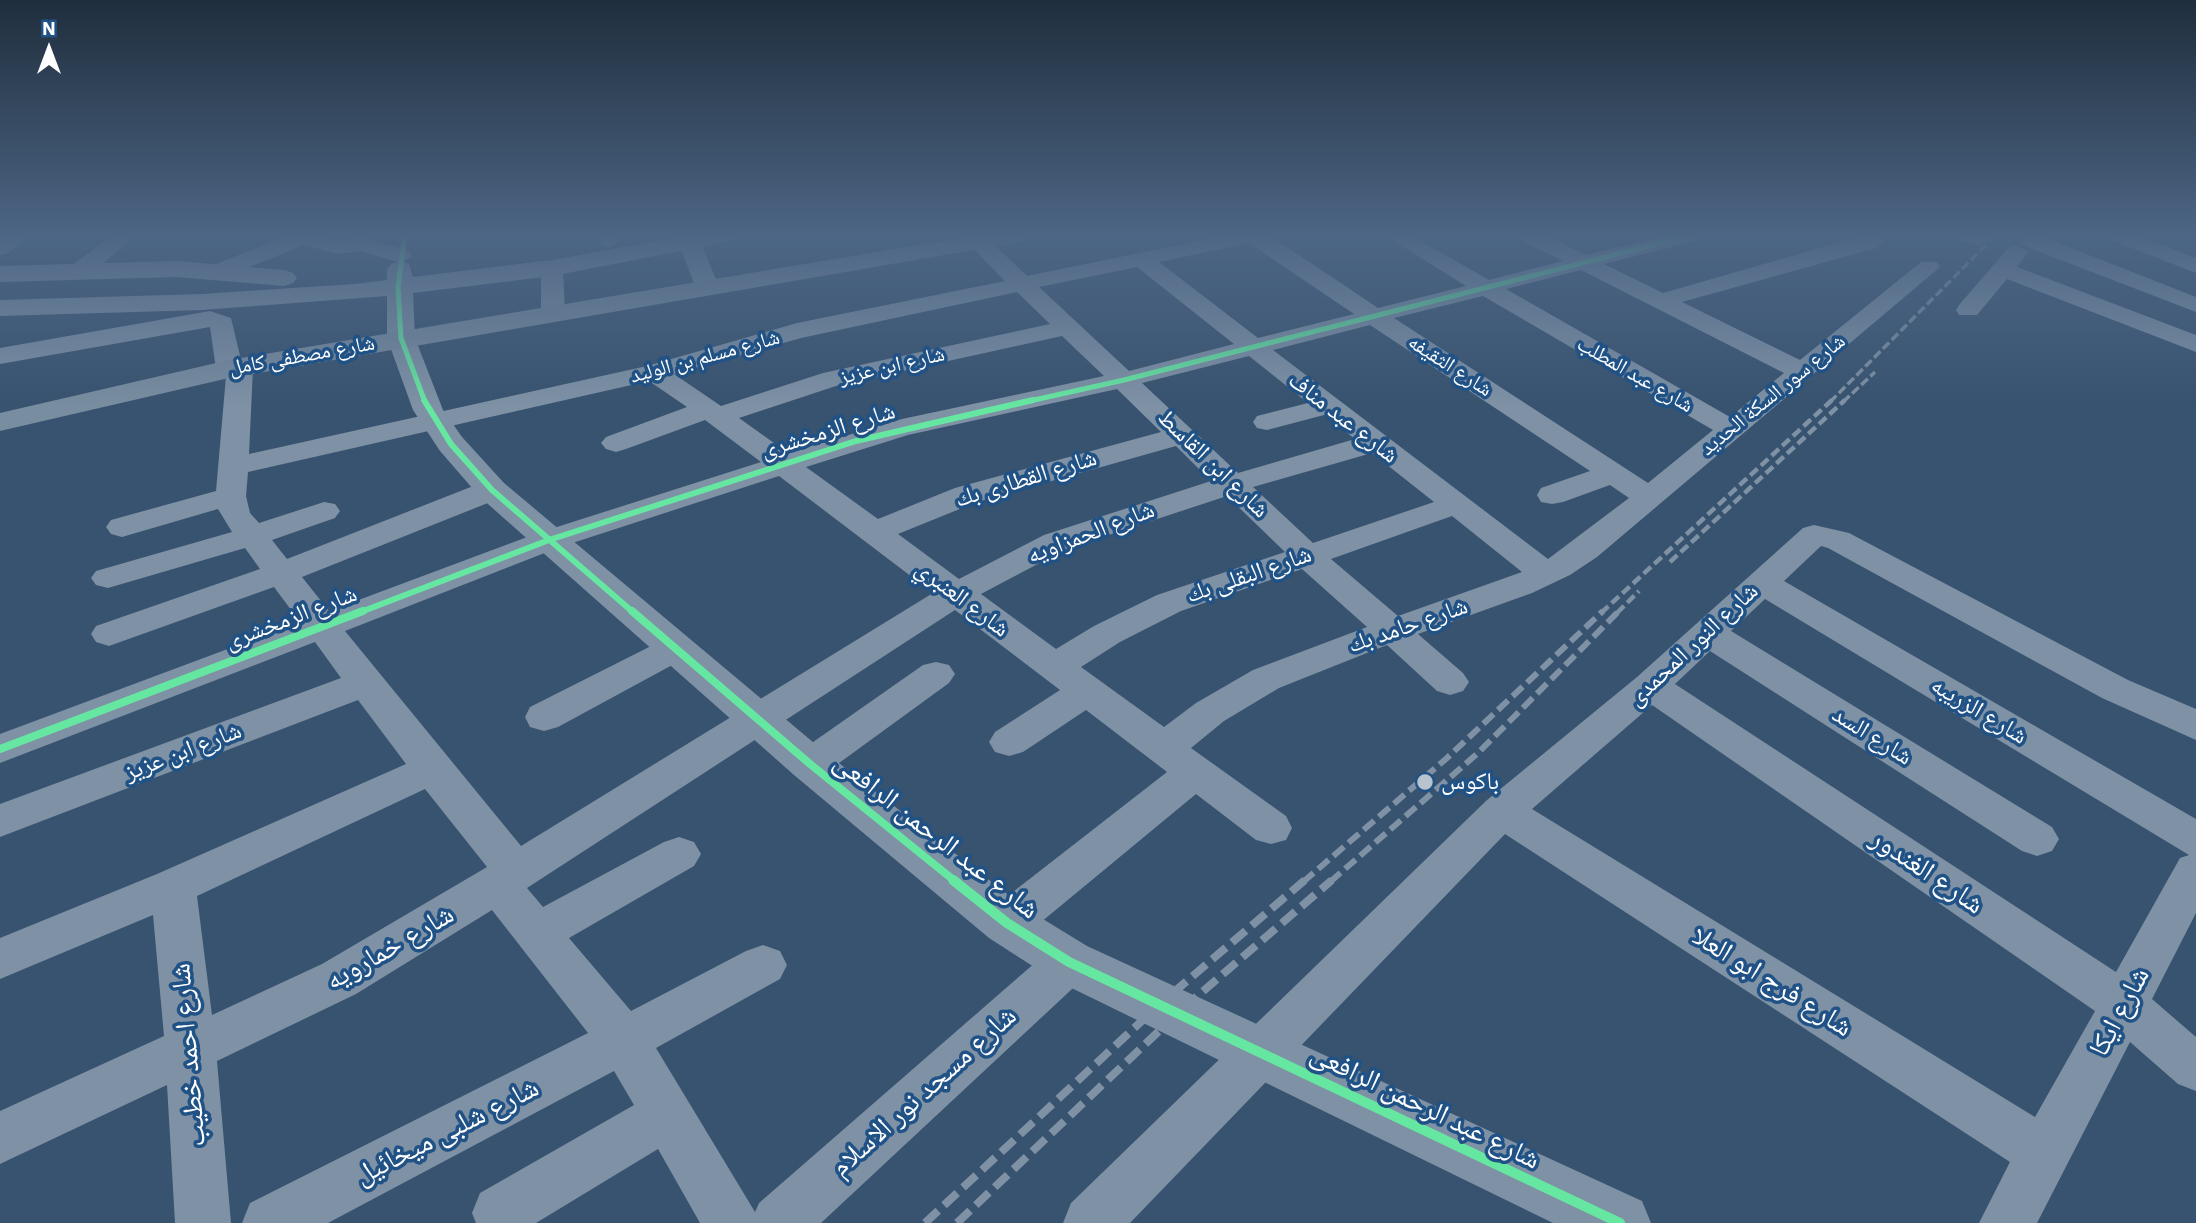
<!DOCTYPE html>
<meta charset="utf-8">
<style>
body{margin:0}
#map{position:relative;width:2196px;height:1223px;overflow:hidden;background:#38536f;font-family:"IBM Plex Sans",sans-serif}
canvas{display:block}
.north{position:absolute;left:14px;top:14px;width:70px;height:70px;-webkit-text-stroke:5px #215286;paint-order:stroke;rotate:0deg;font-size:19px;font-weight:700;line-height:28px;text-align:center;color:#fff}
.north::after{content:'';display:block;margin:auto;width:24px;height:32px;background:#fff;clip-path:polygon(50% 0,100% 100%,50% 72%,0 100%)}
</style>
<div id="map">
<canvas width="2196" height="1223"></canvas>
<div class="north">N</div>
</div>
<script>
const c = document.querySelector('canvas').getContext('2d');
c.lineJoin = 'round';
function toPath(rows) {
  const path = new Path2D();
  for (const r of rows) {
    path.moveTo(r[0], r[1]);
    for (let i = 2; i < r.length; i += 2) path.lineTo(r[i], r[i + 1]);
  }
  return path;
}
function fillPath(path, color) {
  c.fillStyle = color;
  c.fill(path, 'evenodd');
}
function stroke(path, color, width, dash) {
  c.strokeStyle = color;
  c.lineWidth = width;
  c.lineCap = dash ? 'butt' : 'round';
  c.setLineDash(dash || []);
  c.stroke(path);
}
function label(font, color, halo, rows, align = 'center') {
  c.font = font + ' "IBM Plex Sans","Noto Naskh Arabic",sans-serif';
  c.lineWidth = 7;
  c.setLineDash([]);
  c.textBaseline = 'middle';
  c.strokeStyle = halo;
  c.fillStyle = color;
  for (const [text, x, y, turn = 0] of rows) {
    c.save();
    c.translate(x, y);
    c.rotate((+turn || 0) * Math.PI / 180);
    c.textAlign = isNaN(turn) ? turn : align;
    if (halo) c.strokeText(text, 0, 0);
    c.fillText(text, 0, 0);
    c.restore();
  }
}
fillPath(toPath([
 [5,235,30,235,8,253,0,255,0,238,5,235],
 [113,235,138,235,87,276,71,276,68,271,71,266,113,235],
 [282,235,320,235,338,240,361,237,409,251,412,256,401,263,360,251,338,254,304,245,227,276,219,278,208,271,211,266,284,237,282,235],
 [597,235,619,235,621,240,610,247,602,245,597,235],
 [1227,235,1269,235,1378,308,1466,286,1384,235,1410,235,1489,280,1563,261,1520,240,1517,235,1545,235,1586,255,1667,235,1703,235,1700,240,1604,264,1663,293,1865,235,1890,235,1876,248,1682,302,1800,360,1921,262,1937,262,1940,267,1597,557,1570,575,1532,593,1418,634,1463,673,1469,682,1463,691,1450,695,1437,691,1387,645,1279,688,1224,721,1191,748,1286,816,1292,828,1286,840,1271,844,1256,840,1196,794,1023,937,1007,942,991,937,984,923,991,909,1167,772,1086,710,1023,752,1009,756,995,752,989,742,995,732,1060,690,955,610,527,888,543,907,664,842,679,837,694,842,701,854,694,866,569,938,631,1011,746,951,763,945,780,951,787,965,780,979,656,1048,755,1212,759,1203,1052,948,1069,942,1086,948,1093,962,1086,976,821,1223,700,1223,658,1149,536,1223,476,1223,472,1213,480,1193,634,1105,614,1071,328,1223,242,1223,250,1203,588,1033,492,910,356,994,217,1061,231,1223,175,1223,167,1085,0,1164,0,1111,164,1036,153,915,0,979,0,938,157,874,406,764,358,700,0,837,0,804,341,678,315,642,0,763,0,734,300,622,274,587,109,646,96,642,91,634,96,626,260,569,245,548,108,588,96,585,91,578,96,571,232,532,218,509,122,537,111,534,106,527,111,520,216,491,226,376,216,369,210,327,0,364,0,348,210,311,231,318,241,360,249,362,253,368,249,454,647,366,797,323,1005,281,968,243,979,236,987,238,1027,276,1227,235],
 [1249,243,1354,314,1258,338,1159,262,1249,243],
 [1137,267,1234,344,1129,371,1039,287,1137,267],
 [1581,270,1652,306,1784,373,1730,417,1506,289,1581,270],
 [1017,292,1050,324,823,373,721,406,674,374,801,338,1017,292],
 [1483,296,1713,430,1648,483,1394,318,1483,296],
 [1370,325,1590,471,1541,488,1537,495,1541,502,1552,504,1563,502,1610,485,1629,498,1548,559,1273,350,1370,325],
 [1062,336,1104,376,902,419,788,453,739,418,839,385,1062,336],
 [1249,356,1308,403,1257,416,1253,422,1257,428,1267,430,1324,415,1355,439,1238,473,1142,383,1249,356],
 [649,381,687,407,606,437,601,443,606,449,616,452,626,449,705,420,761,462,538,533,329,611,302,577,503,497,507,490,503,483,492,481,481,483,287,559,272,540,335,518,340,511,335,504,324,502,259,523,250,513,246,496,248,472,649,381],
 [1117,389,1161,432,955,488,878,519,806,467,908,435,1117,389],
 [1176,446,1211,481,1044,535,959,579,898,534,977,502,1176,446],
 [1372,453,1434,502,1313,543,1253,487,1372,453],
 [779,476,933,593,521,846,345,631,560,547,779,476],
 [1227,496,1285,552,1157,595,1094,626,1056,649,981,594,1066,549,1227,496],
 [1452,516,1522,572,1398,616,1331,559,1452,516],
 [1302,569,1367,627,1253,670,1196,703,1164,727,1081,667,1120,642,1181,611,1302,569],
 [425,789,487,867,322,964,212,1015,197,896,425,789],
 [1954,235,1989,235,1991,238,1980,245,1957,240,1954,235],
 [2022,235,2038,235,2196,297,2196,312,2022,245,2019,240,2022,235],
 [2108,235,2138,235,2196,258,2196,273,2111,240,2108,235],
 [690,236,701,243,720,289,716,294,700,294,696,289,679,243,690,236],
 [2017,245,2028,252,2017,267,2196,335,2196,352,2007,279,1977,315,1959,315,1956,310,1959,305,2009,247,2017,245],
 [552,261,563,268,565,313,562,318,553,320,544,318,541,313,541,268,552,261],
 [1814,525,1849,533,2128,680,2196,709,2196,740,2102,698,1828,548,1821,546,1784,581,2196,819,2196,913,2152,999,2196,1037,2196,1091,2178,1084,2130,1042,2037,1223,1979,1223,2010,1162,1505,834,1130,1223,1063,1223,1071,1203,1487,800,1637,677,1803,528,1814,525],
 [1765,599,2189,855,2180,858,2116,972,1675,684,1710,651,2022,851,2037,856,2052,851,2059,839,2052,827,1731,631,1765,599],
 [1652,705,2095,1011,2035,1117,1532,809,1652,705],
 [674,637,687,641,692,649,687,657,558,727,544,731,530,727,525,717,530,707,661,641,674,637],
 [936,662,949,665,955,674,949,683,824,774,810,779,796,774,790,764,796,754,923,665,936,662]
]), '#7e91a5');
fillPath(toPath([
 [690,235,739,235,735,240,727,242,552,276,413,293,415,338,443,410,462,437,504,483,826,753,1025,908,1087,946,1642,1201,1651,1223,1553,1223,1051,978,989,938,794,775,480,497,440,451,413,410,387,338,387,296,202,310,0,316,0,300,202,294,354,284,387,280,387,269,391,264,400,261,409,264,413,277,552,260,690,235],
 [177,261,284,270,293,273,297,278,293,283,284,286,177,277,0,282,0,266,177,261]
]), '#7e91a5');
fillPath(toPath([
 [979,235,1032,235,1028,240,1020,242,229,378,0,431,0,413,229,360,979,235]
]), '#798da0');
stroke(toPath([
 [1830,402,1996,235],
 [1843,402,1875,372]
]), '#7f91a4', 3.5, [9, 3.5]);
stroke(toPath([
 [1670,562,1845,400],
 [1601,613,1832,400],
 [1617,613,1639,591]
]), '#7f91a4', 4.5, [10, 4.5]);
stroke(toPath([
 [1303,882,1447,758,1603,611],
 [1330,882,1478,753,1619,611]
]), '#7f91a4', 6, [14, 6]);
stroke(toPath([
 [925,1223,1160,1004,1305,880],
 [957,1223,1179,1012,1332,880]
]), '#7f91a4', 8, [18, 8]);
stroke(toPath([
 [405,235,398,287,401,338,425,402],
 [1025,402,1124,380,1692,235]
]), '#66e7a1', 5);
stroke(toPath([
 [424,400,451,444,492,490,634,613],
 [358,613,549,540,856,441,1033,400]
]), '#66e7a1', 6);
stroke(toPath([
 [632,611,810,764,956,882],
 [0,749,363,611]
]), '#66e7a1', 8);
stroke(toPath([
 [953,880,1007,923,1069,962,1620,1223]
]), '#66e7a1', 10);
const sky = c.createLinearGradient(0, 0, 0, 406);
sky.addColorStop(0, '#1f2e3d');
sky.addColorStop(0.58, '#4d6685');
sky.addColorStop(1, '#4d668500');
c.fillStyle = sky;
c.fillRect(0, 0, 2196, 406);
for (const [x, y, r, color] of [
 [1425,782,9,"#b9c3cd"]
]) {
  const dot = new Path2D();
  dot.arc(x, y, r, 0, 2 * Math.PI);
  c.fillStyle = color;
  c.fill(dot);
  stroke(dot, '#215286', 2.5);
}
label('21px', '#fff', '#215286', [
 ["شارع مصطفى كامل",302,356,-10],
 ["شارع مسلم بن الوليد",705,357,-15],
 ["شارع ابن عزيز",892,366,-13],
 ["شارع الثقيفه",1450,366,33],
 ["شارع عبد المطلب",1635,375,30],
 ["شارع سور السكة الحديد",1773,395,-39]
]);
label('24px', '#fff', '#215286', [
 ["شارع عبد مناف",1343,418,38],
 ["شارع الزمخشرى",828,431,-17],
 ["شارع ابن القاسط",1213,464,44],
 ["شارع القطارى بك",1026,479,-17],
 ["شارع الحمزاويه",1091,533,-21],
 ["شارع البقلى بك",1249,575,-19],
 ["شارع العنبري",962,599,37],
 ["شارع الزمخشرى",291,618,-21],
 ["شارع حامد بك",1408,626,-19],
 ["شارع النور المحمدى",1693,645,-43],
 ["شارع الزريبه",1979,711,31],
 ["شارع السد",1872,736,32],
 ["شارع ابن عزيز",183,752,-21]
]);
label('24px', '#fff', '#215286', [
 ["باكوس",1441,782]
], 'left');
label('28px', '#fff', '#215286', [
 ["شارع عبد الرحمن الرافعى",936,836,38],
 ["شارع الغندور",1927,872,34],
 ["شارع خمارويه",390,948,-30],
 ["شارع فرج ابو العلا",1772,982,32],
 ["شارع ايكا",2120,1012,-62],
 ["شارع احمد خطيب",189,1055,-95],
 ["شارع مسجد نور الاسلام",924,1092,-42],
 ["شارع عبد الرحمن الرافعى",1425,1107,26],
 ["شارع شلبى ميخائيل",447,1132,-27]
]);
</script>
